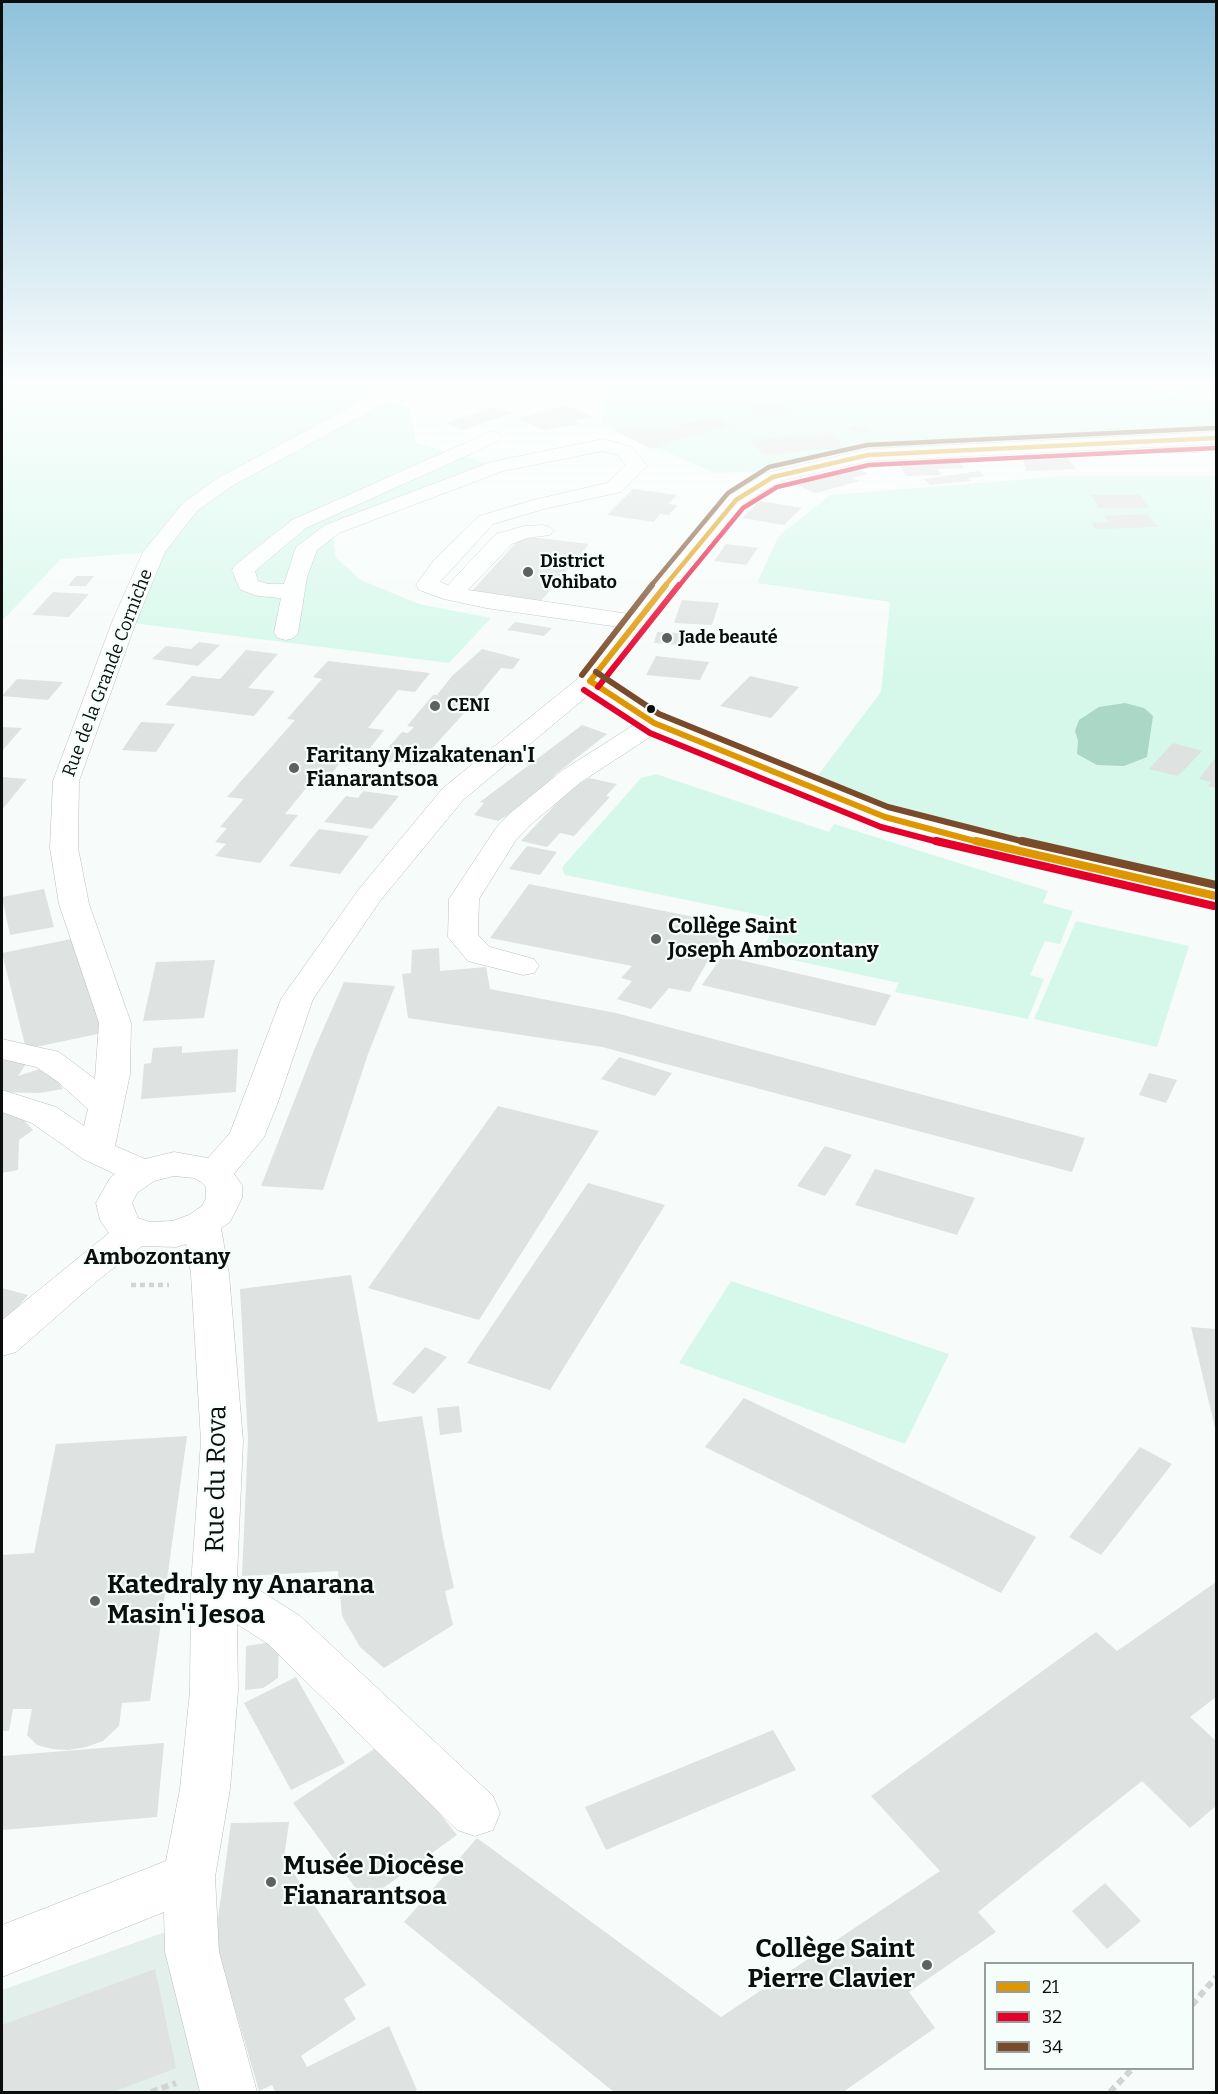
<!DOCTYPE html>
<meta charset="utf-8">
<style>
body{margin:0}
#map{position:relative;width:1218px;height:2094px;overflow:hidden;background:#f7fcfa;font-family:Bitter,serif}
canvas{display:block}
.frame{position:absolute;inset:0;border:3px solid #0b0e0d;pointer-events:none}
.legend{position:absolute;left:984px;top:1962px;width:210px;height:108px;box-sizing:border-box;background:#f5fefb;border:2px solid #979e9c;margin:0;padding:8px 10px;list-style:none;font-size:18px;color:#0b0e0d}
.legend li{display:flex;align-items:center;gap:12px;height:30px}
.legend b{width:30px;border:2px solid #979e9c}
</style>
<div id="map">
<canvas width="1218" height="2094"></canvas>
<div class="frame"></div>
<ul class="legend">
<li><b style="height:8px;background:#df9701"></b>21</li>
<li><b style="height:8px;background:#e4002b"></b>32</li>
<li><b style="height:8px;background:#7a4b2a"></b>34</li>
</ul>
</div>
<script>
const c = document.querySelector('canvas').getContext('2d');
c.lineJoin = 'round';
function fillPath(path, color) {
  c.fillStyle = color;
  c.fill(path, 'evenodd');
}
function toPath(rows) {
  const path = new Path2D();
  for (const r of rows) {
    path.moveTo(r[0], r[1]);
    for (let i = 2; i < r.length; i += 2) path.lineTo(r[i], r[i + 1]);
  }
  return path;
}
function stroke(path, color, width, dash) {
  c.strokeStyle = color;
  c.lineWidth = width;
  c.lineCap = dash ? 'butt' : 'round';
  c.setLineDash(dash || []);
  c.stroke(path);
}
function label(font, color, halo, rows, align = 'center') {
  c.font = font + ' Bitter,serif';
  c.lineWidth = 4.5;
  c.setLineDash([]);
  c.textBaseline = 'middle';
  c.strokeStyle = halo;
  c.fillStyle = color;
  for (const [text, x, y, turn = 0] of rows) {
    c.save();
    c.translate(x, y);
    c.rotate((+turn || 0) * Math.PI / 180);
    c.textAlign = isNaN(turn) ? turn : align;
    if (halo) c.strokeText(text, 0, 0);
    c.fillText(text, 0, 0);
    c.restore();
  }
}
fillPath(toPath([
 [168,1931,209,2092,2,2092,2,1990]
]), '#e3efea');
fillPath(toPath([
 [10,383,409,383,381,397,409,408,416,443,498,466,332,529,336,558,361,580,419,604,491,618,449,663,124,622,154,552,61,559,2,621,2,396],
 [608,383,1123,383,1123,388,1216,397,1216,432,864,449,818,458,769,471,715,473,602,424],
 [1064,476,1216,476,1216,886,1208,893,982,843,809,787,881,692,890,602,757,583,778,537,830,495],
 [656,774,829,832,834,824,1048,891,1043,903,1073,911,1060,944,1045,941,1030,975,1044,979,1028,1019,895,992,899,983,760,953,779,919,565,875,562,869,564,865,641,778],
 [1076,921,1189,946,1157,1047,1034,1019],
 [731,1281,949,1354,905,1444,679,1363]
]), '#d6f8eb');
fillPath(toPath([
 [1125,703,1144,708,1153,716,1147,757,1124,766,1097,765,1077,754,1078,741,1075,731,1079,720,1099,707]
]), '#abd7c7');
fillPath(toPath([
 [1165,383,1196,383,1200,388,1169,388],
 [784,402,791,413,759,414,749,404],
 [566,405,593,416,575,421,580,424,544,430,518,419],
 [495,407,513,413,464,430,445,423],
 [710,417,729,426,667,442,672,444,652,449,614,431,634,427,648,433],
 [865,425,870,432,855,433,849,426],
 [829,432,845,447,764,455,749,440],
 [1160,447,1194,447,1200,453,1166,454],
 [1067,458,1076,469,1027,471,1023,460],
 [953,460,958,460,964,468,937,469,941,475,906,476,898,462],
 [858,469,869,474,852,478,860,481,815,493,797,485],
 [979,471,985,476,968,478,971,481,930,485,924,479],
 [633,489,677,495,668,504,678,505,669,515,660,514,654,522,607,515],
 [1091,495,1140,495,1149,508,1099,508],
 [760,501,802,508,784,525,742,518],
 [1147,514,1158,527,1096,529,1091,523,1109,522,1104,516],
 [522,536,589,544,541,601,471,592],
 [726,544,758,548,746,565,714,561],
 [76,576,94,576,86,586,68,586],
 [53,592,89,594,69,617,32,615],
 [682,600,719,603,712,625,674,623],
 [515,622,552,628,544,636,507,630],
 [657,632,681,633,678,645,654,643],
 [199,642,220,645,198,666,152,659,166,646,191,649],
 [482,649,520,659,513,669,501,668,468,708,448,705,445,708,466,711,417,765,377,760,402,732,408,733,414,727,407,726,433,695,437,695,452,676],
 [246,650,278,654,248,688,275,691,254,716,165,705,192,676,220,679],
 [656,656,709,662,700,680,646,675],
 [328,661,430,673,415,692,398,690,368,728,384,730,360,761,343,759,329,777,317,775,285,814,298,815,260,863,215,856,226,844,215,842,227,828,220,827,244,799,227,797,295,720,287,719,322,679,313,677],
 [750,676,799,687,771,718,720,706],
 [17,679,63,682,48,700,2,696],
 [141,722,175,724,156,752,122,750],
 [582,725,607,734,556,774,520,812,514,811,498,821,474,815,484,803,480,802],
 [2,727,22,728,2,751],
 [1173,743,1202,751,1178,776,1149,769],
 [1216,757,1216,788,1208,786,1211,782,1199,779],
 [2,777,27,779,2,810],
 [589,778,617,784,606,796,610,797,574,836,560,833,547,847,521,841,569,790],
 [363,791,399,796,372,829,324,822,346,796,358,798],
 [319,829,369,836,340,874,289,866],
 [527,846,557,852,540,875,509,869],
 [529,884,729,924,690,992,669,988,651,1009,617,999,632,981,621,978,632,966,490,938],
 [44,889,54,927,10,935,2,897],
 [76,938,107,1032,26,1049,2,953],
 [439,948,440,971,486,967,490,989,616,1013,1085,1138,1072,1172,602,1047,408,1018,402,974,411,973,412,950],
 [722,956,891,995,875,1026,702,985],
 [215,960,204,1018,143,1021,156,962],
 [344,982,395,986,368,1054,323,1190,261,1186,314,1050],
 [182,1046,182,1053,238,1049,236,1092,141,1099,144,1064,151,1063,153,1048],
 [2,1054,30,1058,18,1076,49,1066,63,1089,39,1093,2,1092],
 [619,1057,672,1073,655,1096,601,1079],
 [1149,1073,1177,1080,1166,1103,1139,1095],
 [498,1106,599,1131,479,1320,368,1288],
 [2,1107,21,1117,33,1130,19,1140,18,1170,2,1173],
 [825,1146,852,1155,825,1196,797,1186],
 [875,1169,975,1198,957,1235,855,1205],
 [588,1183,665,1205,550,1390,467,1363],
 [351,1275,378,1422,422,1416,443,1538,454,1588,445,1591,453,1625,384,1668,360,1647,342,1616,338,1571,242,1576,248,1440,240,1289],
 [2,1288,28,1295,2,1325],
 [1191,1327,1216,1329,1216,1432],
 [425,1347,447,1357,414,1394,392,1384],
 [744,1398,1036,1537,1001,1593,705,1447],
 [459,1406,462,1432,440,1435,437,1408],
 [187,1436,150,1701,122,1703,119,1726,103,1741,86,1747,68,1750,52,1749,37,1745,27,1735,32,1709,13,1709,9,1731,2,1731,2,1555,34,1553,56,1444],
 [1140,1447,1172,1464,1101,1555,1069,1537],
 [1216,1582,1216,1697,1190,1717,1216,1741,1216,1806,1190,1828,1142,1781,978,1912,996,1932,909,1992,935,2028,843,2092,614,2092,404,1922,477,1838,721,2017,940,1871,871,1796,1096,1632,1117,1651],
 [279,1641,278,1678,263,1688,245,1690,246,1646],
 [296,1677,345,1763,291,1790,244,1703],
 [773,1730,796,1770,606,1850,585,1807],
 [164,1743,157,1817,2,1830,2,1756],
 [383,1743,457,1835,365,1901,293,1803],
 [289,1822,284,1858,366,1985,344,1999,356,2019,301,2056,307,2067,389,2026,417,2090,413,2092,275,2092,272,2085,259,2091,215,1940,231,1823],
 [1105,1883,1141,1921,1107,1949,1072,1911],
 [155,1969,176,2068,113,2092,2,2092,2,2025]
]), '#dee2e0');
const minor = toPath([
 [395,383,418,383,415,387,232,486,197,511,165,552,136,622,79,781,78,848,89,904,131,1023,130,1074,115,1146,145,1159,174,1152,208,1158,230,1133,281,999,359,889,443,788,581,676,619,627,486,608,444,599,419,590,416,585,434,560,479,516,533,500,607,483,626,465,618,455,603,451,503,471,339,533,317,550,307,577,298,633,294,638,286,640,278,638,274,633,281,598,258,596,241,590,238,585,232,570,235,565,292,520,492,431,499,433,501,437,499,441,306,528,255,571,258,581,268,584,284,584,296,547,325,525,491,462,603,439,632,447,647,466,621,492,544,509,493,524,440,582,448,585,496,534,524,526,543,525,550,527,554,531,550,535,527,538,512,544,468,590,629,614,729,496,766,473,868,449,1216,432,1216,444,868,461,780,481,743,504,643,627,604,679,663,718,895,811,986,835,1216,887,1216,905,982,851,875,823,656,733,581,782,529,826,516,840,479,899,478,935,490,947,534,959,539,966,534,973,523,975,468,961,448,937,449,899,496,828,509,814,563,770,637,723,591,693,463,800,380,901,313,999,278,1102,264,1137,234,1174,242,1185,242,1198,230,1222,221,1228,229,1274,243,1441,237,1576,300,1616,493,1796,500,1813,493,1830,475,1836,457,1830,268,1644,237,1624,238,1691,230,1789,215,1877,219,1952,257,2092,200,2092,165,1952,164,1912,2,1977,2,1925,166,1861,180,1789,190,1691,191,1585,201,1441,191,1274,186,1244,176,1247,142,1246,97,1281,16,1352,2,1356,2,1320,109,1233,100,1220,96,1203,110,1178,115,1174,83,1159,32,1123,2,1112,2,1090,56,1107,84,1126,88,1109,57,1081,36,1067,2,1059,2,1039,59,1052,95,1079,99,1023,59,904,50,848,53,781,112,622,143,552,183,503,218,478,395,383],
 [174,1176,194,1178,201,1182,206,1187,206,1198,202,1206,189,1215,172,1221,150,1222,138,1218,132,1203,137,1193,154,1181,174,1176]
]);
stroke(minor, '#babebc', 1);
stroke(toPath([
 [131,1285,169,1285]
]), '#d2d3d3', 4.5, [5, 4]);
stroke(toPath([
 [1192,2005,1216,1977],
 [151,2092,176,2083],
 [1110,2092,1133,2068]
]), '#d2d3d3', 6, [7, 4.5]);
fillPath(minor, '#fefffe');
stroke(toPath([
 [664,587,736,500,773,477,868,455,1216,438]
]), '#df9701', 4.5);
stroke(toPath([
 [590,681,666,585],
 [590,681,654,723,885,817,982,843]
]), '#df9701', 6);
stroke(toPath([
 [976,841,1216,896]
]), '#df9701', 8);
stroke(toPath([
 [678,587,743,508,777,487,869,465,1216,448]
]), '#e4002b', 4.5);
stroke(toPath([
 [598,687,679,585],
 [584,690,650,733,881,827,942,843]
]), '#e4002b', 6);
stroke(toPath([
 [936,841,1214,906]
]), '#e4002b', 8);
stroke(toPath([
 [650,587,728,493,769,467,867,445,1215,428]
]), '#7a4b2a', 4.5);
stroke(toPath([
 [596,672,659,714,888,807,1029,843],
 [582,675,652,585]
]), '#7a4b2a', 6);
stroke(toPath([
 [1022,841,1216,885]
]), '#7a4b2a', 8);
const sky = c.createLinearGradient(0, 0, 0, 676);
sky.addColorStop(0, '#8fc2db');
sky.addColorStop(0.57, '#fbfefd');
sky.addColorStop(1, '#fbfefd00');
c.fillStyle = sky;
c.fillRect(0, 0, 1218, 676);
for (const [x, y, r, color] of [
 [528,572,6,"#5e6160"],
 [667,638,6,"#5e6160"],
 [435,706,6,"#5e6160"],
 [651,709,5,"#0b0e0d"],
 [294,768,6,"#5e6160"],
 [656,939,6,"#5e6160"],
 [95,1601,6,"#5e6160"],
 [271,1882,6,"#5e6160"],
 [927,1965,6,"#5e6160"]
]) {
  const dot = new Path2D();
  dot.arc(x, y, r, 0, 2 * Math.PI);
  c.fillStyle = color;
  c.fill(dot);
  stroke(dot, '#f5fefb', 2);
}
label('bold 18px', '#0b0e0d', '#f5fefb', [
 ["District",540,562],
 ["Vohibato",540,583],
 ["Jade beauté",679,638],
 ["CENI",447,706]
], 'left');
label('18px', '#0b0e0d', '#f5fefb', [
 ["Rue de la Grande Corniche",108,673,-69]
]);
label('bold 21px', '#0b0e0d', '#f5fefb', [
 ["Faritany Mizakatenan'I",306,756],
 ["Fianarantsoa",306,780],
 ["Collège Saint",668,927],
 ["Joseph Ambozontany",668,951]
], 'left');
label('bold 22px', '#0b0e0d', '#f5fefb', [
 ["Ambozontany",157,1258]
]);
label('26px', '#0b0e0d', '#f5fefb', [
 ["Rue du Rova",217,1479,-89]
]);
label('bold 26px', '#0b0e0d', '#f5fefb', [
 ["Katedraly ny Anarana",107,1586],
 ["Masin'i Jesoa",107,1616],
 ["Musée Diocèse",283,1867],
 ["Fianarantsoa",283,1897],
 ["Collège Saint",915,1950,"right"],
 ["Pierre Clavier",915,1980,"right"]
], 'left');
</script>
